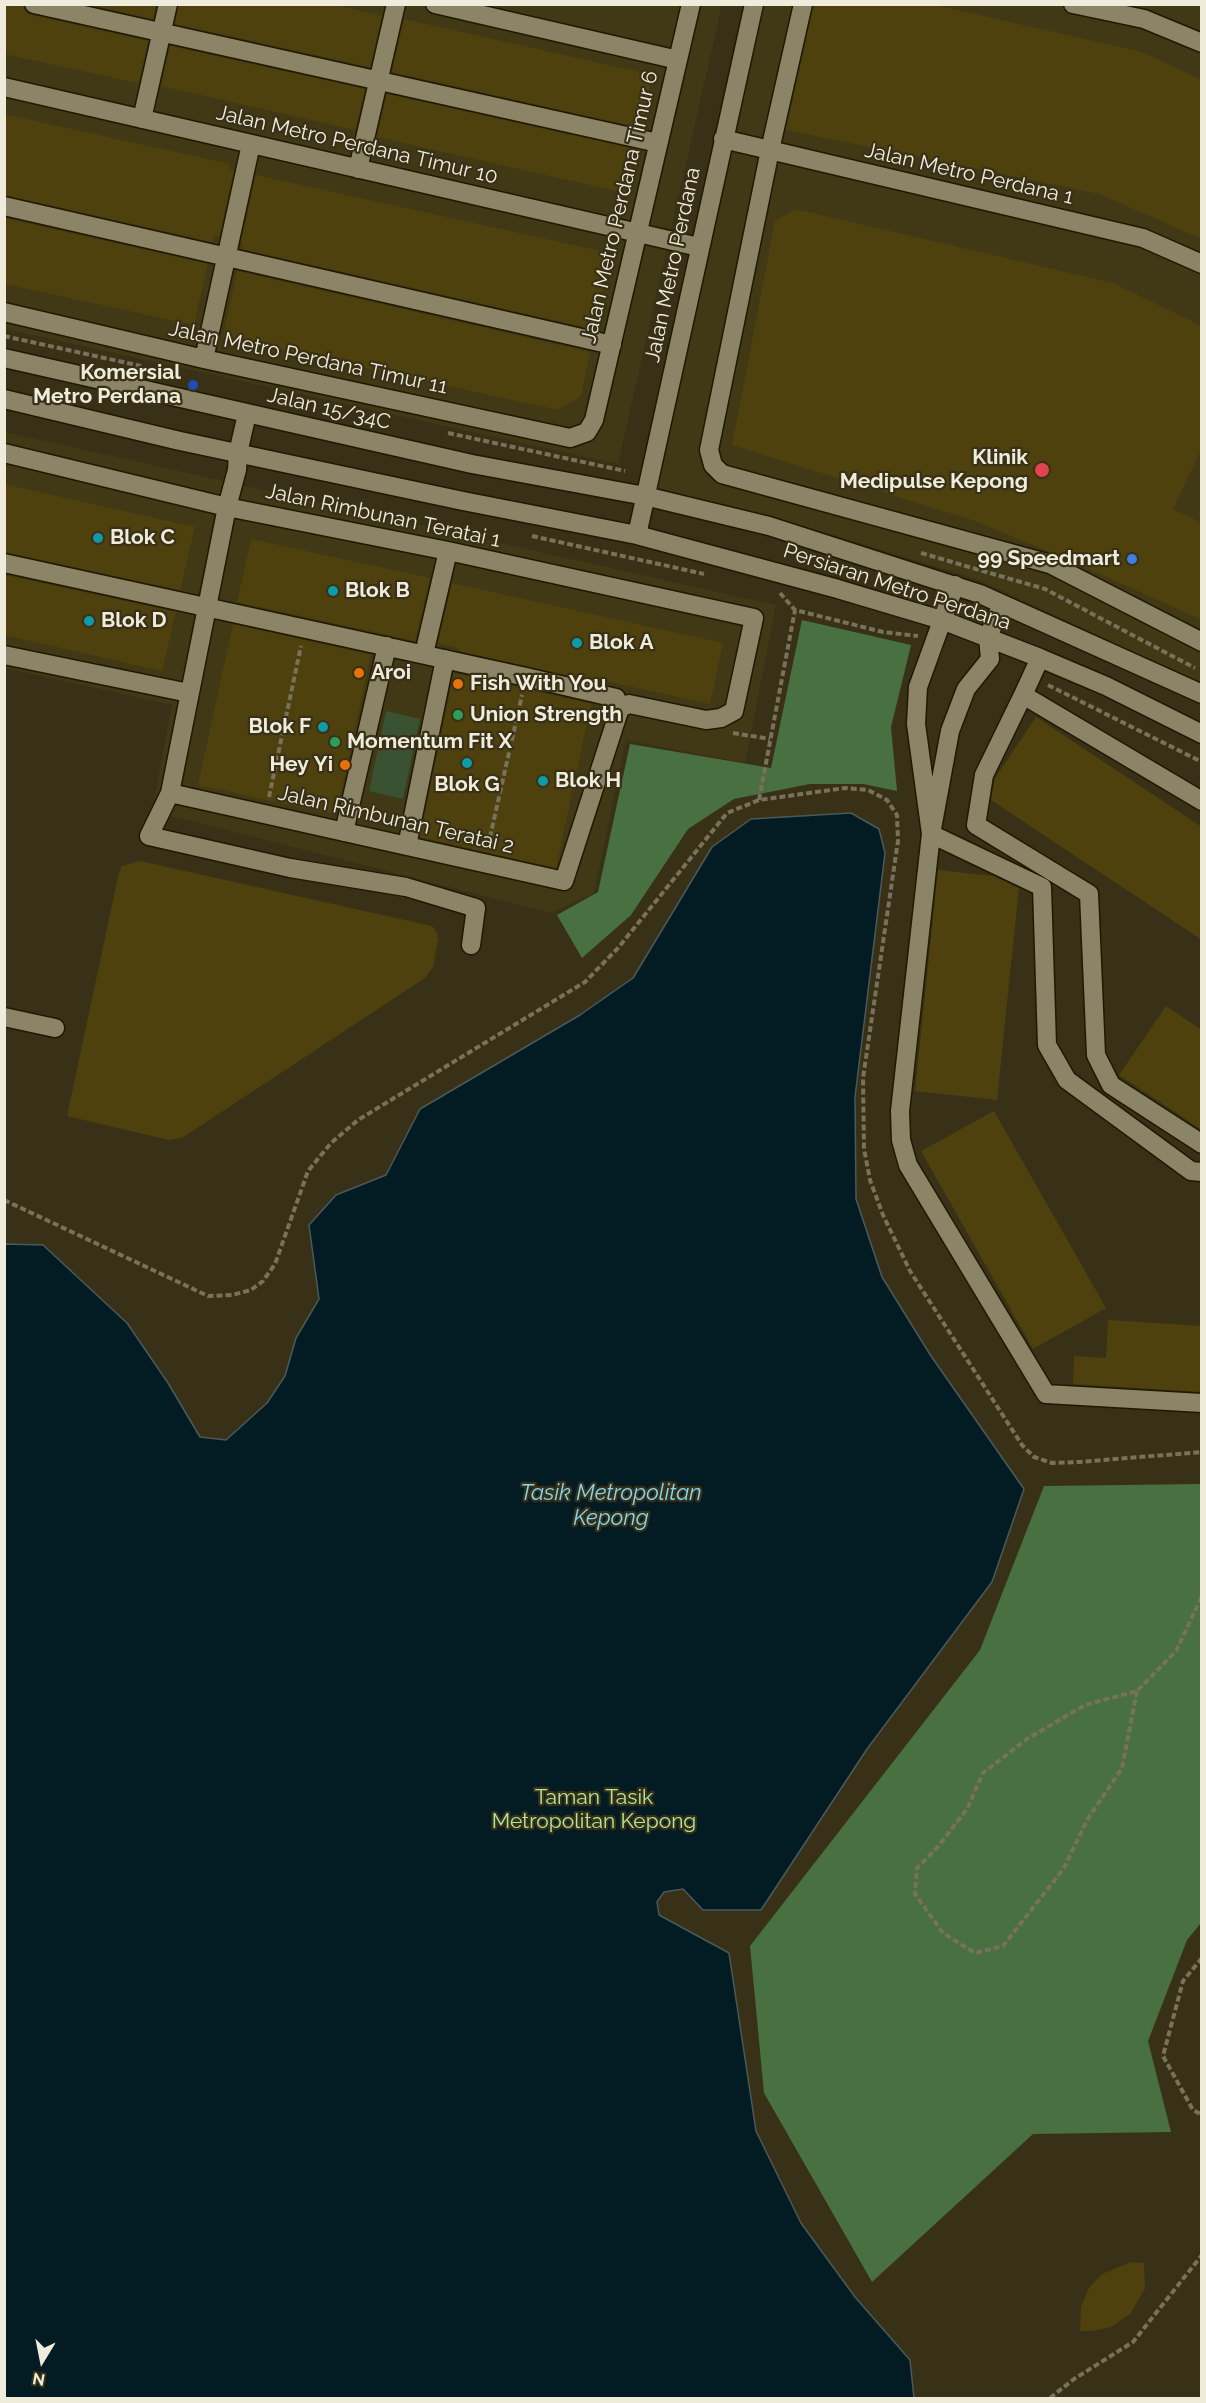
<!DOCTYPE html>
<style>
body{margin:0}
#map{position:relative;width:1206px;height:2403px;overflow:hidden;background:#383117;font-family:Raleway,sans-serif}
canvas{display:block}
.frame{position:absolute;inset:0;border:6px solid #f0ecdc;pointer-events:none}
.north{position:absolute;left:12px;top:2331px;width:60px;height:60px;-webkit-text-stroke:4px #383117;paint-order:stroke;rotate:190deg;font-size:16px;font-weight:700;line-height:24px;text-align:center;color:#f0ecdc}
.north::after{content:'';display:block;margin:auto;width:21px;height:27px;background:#f0ecdc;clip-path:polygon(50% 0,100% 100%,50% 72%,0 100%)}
</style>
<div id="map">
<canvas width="1206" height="2403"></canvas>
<div class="frame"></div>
<div class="north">N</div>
</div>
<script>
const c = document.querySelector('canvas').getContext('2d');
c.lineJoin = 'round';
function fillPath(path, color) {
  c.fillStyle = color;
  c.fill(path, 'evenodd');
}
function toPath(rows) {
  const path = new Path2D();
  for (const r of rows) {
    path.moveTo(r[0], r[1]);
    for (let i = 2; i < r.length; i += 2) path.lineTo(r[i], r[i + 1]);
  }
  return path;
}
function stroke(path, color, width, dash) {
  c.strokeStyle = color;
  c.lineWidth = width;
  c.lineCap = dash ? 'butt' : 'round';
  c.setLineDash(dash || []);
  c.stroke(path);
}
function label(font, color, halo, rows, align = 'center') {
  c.font = font + ' Raleway,sans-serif';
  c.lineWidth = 4.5;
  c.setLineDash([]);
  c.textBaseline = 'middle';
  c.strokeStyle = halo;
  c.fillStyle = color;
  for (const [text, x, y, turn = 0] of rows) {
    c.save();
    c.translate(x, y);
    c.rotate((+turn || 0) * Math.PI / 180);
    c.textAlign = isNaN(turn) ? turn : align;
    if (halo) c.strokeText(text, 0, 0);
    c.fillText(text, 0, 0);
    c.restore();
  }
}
fillPath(toPath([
 [5,5,722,5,618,464,5,329],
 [760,5,1201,5,1201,683,979,580,791,522,655,487],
 [5,432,776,605,745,763,626,740,594,893,551,913,152,811,172,705,5,668]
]), '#413815');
fillPath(toPath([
 [386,711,420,719,403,799,369,791]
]), '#395332');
fillPath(toPath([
 [802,620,911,645,891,727,897,791,863,784,810,784,734,799,688,829,631,915,582,958,557,915,598,892,630,744,771,768],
 [1201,1484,1201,1923,1187,1940,1148,2041,1171,2132,1033,2134,872,2282,764,2093,750,1946,980,1650,1044,1486]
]), '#497040');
const water = toPath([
 [851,813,879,829,885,853,855,1097,856,1199,882,1277,931,1356,1024,1489,992,1582,867,1749,761,1910,703,1910,683,1889,664,1892,657,1902,659,1915,729,1953,756,2131,801,2223,855,2297,910,2360,914,2398,5,2398,5,1244,43,1245,127,1323,168,1383,200,1437,226,1440,267,1403,285,1376,296,1338,319,1299,309,1225,336,1195,386,1175,420,1109,580,1015,633,978,712,847,751,819,851,813]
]);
fillPath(water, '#031c24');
stroke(water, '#4a5a5b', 1.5);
fillPath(toPath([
 [4,4,23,6,26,12,32,15,148,41,139,81,137,83,4,54],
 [88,4,156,4,153,19],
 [179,4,332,4,382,16,370,67,175,24],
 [814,4,931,4,1142,52,1202,80,1202,239,1099,194,786,130],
 [404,19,653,75,640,128,392,72],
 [170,46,365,89,355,130,161,86],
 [387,94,635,149,625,193,377,137],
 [4,114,230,164,229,169,234,170,219,237,214,236,212,242,4,195],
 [256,175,610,253,593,329,242,249,243,242,241,242],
 [796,209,1113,283,1202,326,1202,448,1173,509,1202,523,1202,620,1055,554,972,520,732,445,775,221],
 [4,218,208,264,194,325,4,284],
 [237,271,590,352,581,396,558,410,223,337],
 [4,484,195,527,180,590,4,552],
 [251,539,430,578,415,641,237,602],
 [4,575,176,612,162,671,4,635],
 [452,583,723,643,710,704,597,679,596,682,459,651,459,648,438,643],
 [233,624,371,655,336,815,198,785],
 [454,673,591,704,556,868,420,837],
 [1036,717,1202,827,1202,940,991,800,995,778],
 [140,861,432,926,437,933,438,940,433,967,425,978,182,1138,169,1140,67,1116,119,872,122,866],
 [938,870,993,876,1019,888,997,1100,915,1091],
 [1166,1006,1202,1030,1202,1130,1119,1075],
 [994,1111,1106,1308,1033,1349,921,1151],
 [1108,1320,1202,1326,1202,1392,1073,1384,1074,1356,1106,1358],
 [1131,2262,1144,2263,1145,2289,1130,2314,1111,2327,1093,2331,1080,2331,1081,2306,1089,2288,1102,2274]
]), '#4e410e');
const minor = toPath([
 [34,4,658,143],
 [435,4,678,60],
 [803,4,770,150,709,450,713,465,722,474,1050,564,1202,642],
 [1073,4,1144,19,1202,43],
 [4,87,699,247],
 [142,119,168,4],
 [723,139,1143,238,1202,264],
 [358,169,396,4],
 [4,206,612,345],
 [4,312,204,359,570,438,587,432,594,420,691,4],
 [4,358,472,464,645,496,769,526,980,594,1202,694],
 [204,359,251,144],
 [4,399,180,441,463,501,637,535,838,589,942,620,1040,658,1106,686,1202,734],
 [4,453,227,507,448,551,754,618,734,711,721,718,706,720,629,704,620,708,564,881,170,793,227,507,237,470,238,453,247,414],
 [637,535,754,4],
 [4,563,526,677,616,698,620,708],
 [955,585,918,687,916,724,931,834,950,731,966,689,990,659,988,637,1002,604],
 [424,654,448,551],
 [4,655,189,693],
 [1023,695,1040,658],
 [170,793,149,836,290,868,406,887,476,908,471,945],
 [1202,801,1023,695,984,775,976,825,1089,894,1096,1055,1111,1085,1202,1144],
 [344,832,387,646],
 [407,846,445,659],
 [4,1017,55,1028],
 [1202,1172,1191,1171,1067,1080,1047,1045,1042,887,931,834,900,1111,901,1140,908,1165,1046,1394,1202,1403]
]);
stroke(minor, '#201901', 21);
stroke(toPath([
 [4,336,141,366],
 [448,433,625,471],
 [532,536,704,574],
 [921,553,1045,589,1195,668],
 [780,593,795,610,883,632,918,636],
 [1048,685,1202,762],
 [733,733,770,739],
 [269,797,301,646],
 [759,800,795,610],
 [488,846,522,695],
 [4,1200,208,1296,232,1295,251,1290,263,1281,275,1264,308,1171,331,1143,358,1120,585,982,618,948,727,813,759,800,845,788,868,790,887,800,897,815,898,841,863,1078,864,1149,870,1180,883,1215,910,1271,1022,1445,1034,1457,1052,1463,1079,1462,1202,1452],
 [1137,1691,1122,1768,1087,1820,1064,1868,1003,1946,975,1953,943,1933,915,1894,917,1868,937,1848,967,1809,983,1773,1027,1739,1085,1705,1137,1691,1176,1651,1202,1596],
 [1202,1958,1183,1981,1163,2056,1193,2110,1202,2115],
 [1050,2398,1074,2379,1133,2342,1202,2255]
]), '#78725b', 4, [6, 3]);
stroke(minor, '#8c8467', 18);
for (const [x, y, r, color] of [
 [193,385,6,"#1a4fb4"],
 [1042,470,8,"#e0444e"],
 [98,538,6,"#0f9aa8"],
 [1132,559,6,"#3f7fe0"],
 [333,591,6,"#0f9aa8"],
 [89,621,6,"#0f9aa8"],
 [577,643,6,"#0f9aa8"],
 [359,673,6,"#e8710a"],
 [458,684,6,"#e8710a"],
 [458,715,6,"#2e9e5b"],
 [323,727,6,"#0f9aa8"],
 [335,742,6,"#2e9e5b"],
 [467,763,6,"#0f9aa8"],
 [345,765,6,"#e8710a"],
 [543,781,6,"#0f9aa8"]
]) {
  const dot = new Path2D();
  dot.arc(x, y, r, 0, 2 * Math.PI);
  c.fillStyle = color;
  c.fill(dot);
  stroke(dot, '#383117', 2);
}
label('21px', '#f0ecdc', '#383117', [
 ["Jalan Metro Perdana Timur 10",357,145,13],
 ["Jalan Metro Perdana 1",969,174,13],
 ["Jalan Metro Perdana Timur 6",620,207,-77],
 ["Jalan Metro Perdana",673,265,-78],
 ["Jalan Metro Perdana Timur 11",308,358,12],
 ["Jalan 15/34C",329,409,13],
 ["Jalan Rimbunan Teratai 1",383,516,12],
 ["Persiaran Metro Perdana",897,587,18],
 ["Jalan Rimbunan Teratai 2",396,820,13]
]);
label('bold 21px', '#f0ecdc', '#383117', [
 ["Komersial",181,373,"right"],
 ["Metro Perdana",181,397,"right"],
 ["Klinik",1028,458,"right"],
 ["Medipulse Kepong",1028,482,"right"],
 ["Blok C",110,538],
 ["99 Speedmart",1120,559,"right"],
 ["Blok B",345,591],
 ["Blok D",101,621],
 ["Blok A",589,643],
 ["Aroi",371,673],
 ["Fish With You",470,684],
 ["Union Strength",470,715],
 ["Blok F",311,727,"right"],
 ["Momentum Fit X",347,742],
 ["Hey Yi",333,765,"right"],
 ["Blok H",555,781],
 ["Blok G",467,785,"center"]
], 'left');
label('21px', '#abe69c', '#383117', [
 ["Taman Tasik",594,1798],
 ["Metropolitan Kepong",594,1822]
]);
label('italic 22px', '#81d7f5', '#383117', [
 ["Tasik Metropolitan",611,1493],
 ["Kepong",611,1518]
]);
</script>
